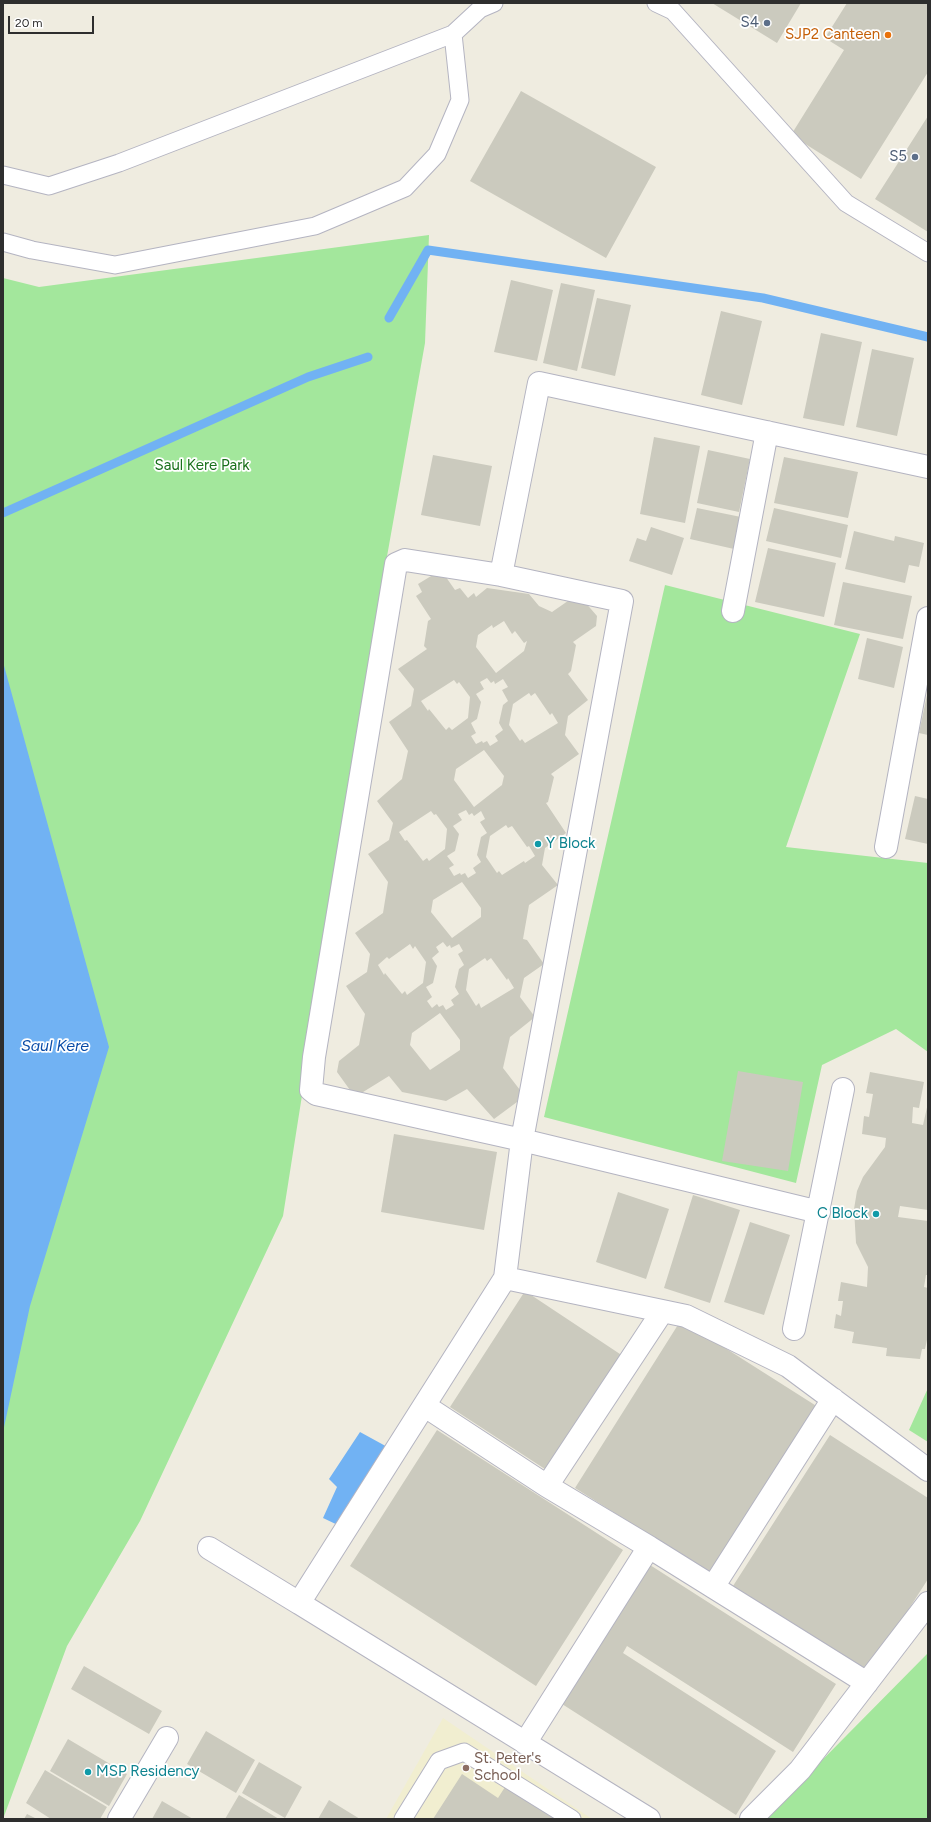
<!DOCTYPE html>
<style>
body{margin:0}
#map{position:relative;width:931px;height:1822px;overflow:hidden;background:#efece0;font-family:Figtree,sans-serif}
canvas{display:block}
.frame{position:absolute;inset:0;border:4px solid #2e2e2e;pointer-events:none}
.scale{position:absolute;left:8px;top:16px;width:86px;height:18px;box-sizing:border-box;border:2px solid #2e2e2e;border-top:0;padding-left:5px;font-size:12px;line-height:14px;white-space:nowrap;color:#2e2e2e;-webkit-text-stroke:3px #fff;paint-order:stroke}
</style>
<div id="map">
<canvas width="931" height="1822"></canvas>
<div class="frame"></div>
<div class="scale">20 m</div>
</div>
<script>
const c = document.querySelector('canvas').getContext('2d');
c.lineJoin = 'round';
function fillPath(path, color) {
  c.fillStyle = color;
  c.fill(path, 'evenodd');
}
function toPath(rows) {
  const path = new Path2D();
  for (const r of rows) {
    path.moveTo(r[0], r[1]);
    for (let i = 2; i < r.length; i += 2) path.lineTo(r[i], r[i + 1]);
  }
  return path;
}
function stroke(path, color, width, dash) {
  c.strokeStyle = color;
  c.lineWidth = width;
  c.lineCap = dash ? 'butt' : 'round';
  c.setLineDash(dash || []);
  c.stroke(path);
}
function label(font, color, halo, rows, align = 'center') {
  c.font = font + ' Figtree,sans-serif';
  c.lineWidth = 3.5;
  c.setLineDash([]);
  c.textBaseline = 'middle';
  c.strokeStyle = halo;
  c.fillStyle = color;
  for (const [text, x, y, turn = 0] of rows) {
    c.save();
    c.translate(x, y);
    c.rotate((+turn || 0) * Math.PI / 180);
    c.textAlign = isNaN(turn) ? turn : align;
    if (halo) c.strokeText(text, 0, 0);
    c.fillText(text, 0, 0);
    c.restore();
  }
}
fillPath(toPath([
 [443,1718,592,1819,386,1819]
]), '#f1eed0');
fillPath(toPath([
 [429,235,425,343,386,562,283,1216,140,1521,67,1646,3,1819,3,278,39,287],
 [665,585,860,634,786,847,928,863,928,1052,896,1029,822,1065,796,1183,544,1117],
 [928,1388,928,1442,909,1430],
 [928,1653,928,1819,764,1819]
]), '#a3e79c');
fillPath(toPath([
 [3,662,109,1047,30,1306,3,1432],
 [360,1432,391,1449,342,1527,323,1518,337,1487,329,1479]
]), '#71b2f3');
stroke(toPath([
 [389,318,428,250,763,298,928,337],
 [3,513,308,377,368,357]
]), '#71b2f3', 9);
fillPath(toPath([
 [712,3,801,3,777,43],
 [847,3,928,3,928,72,861,179,791,135,844,50,825,38],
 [521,91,656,167,606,258,470,181],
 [928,116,928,232,875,199],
 [511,280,553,290,537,361,494,352],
 [561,283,595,290,577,371,543,363],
 [597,298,631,305,615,376,581,368],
 [721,311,762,321,742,405,701,395],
 [821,333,862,342,844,426,803,418],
 [872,349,914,358,897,436,856,427],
 [654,437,700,446,685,523,640,514],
 [708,450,750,459,739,512,697,503],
 [433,455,492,466,480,526,421,515],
 [784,457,858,472,848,518,774,503],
 [697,508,741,517,734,549,690,539],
 [774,508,848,525,841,558,766,541],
 [651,527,684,538,672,575,629,561,637,538,646,541],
 [854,531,894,541,895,536,924,543,919,567,909,565,905,583,845,569],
 [768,548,836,563,824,617,755,602],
 [441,570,455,590,460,588,468,598,474,593,476,597,487,588,529,594,539,606,552,612,578,594,597,616,596,626,573,642,576,645,571,671,568,674,588,700,568,716,565,735,579,754,551,774,554,777,548,802,546,803,566,833,545,848,542,865,558,885,529,905,523,939,527,940,544,964,524,978,520,997,535,1017,510,1037,503,1068,520,1090,517,1102,494,1119,467,1089,446,1101,402,1092,389,1076,355,1097,337,1072,339,1061,359,1045,365,1014,346,986,367,972,370,954,355,933,383,913,388,882,368,854,389,840,393,823,377,801,402,779,408,751,389,722,411,706,414,689,398,669,427,649,424,646,428,621,431,619,416,596,422,592,418,584],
 [504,621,512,634,515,631,524,643,527,641,524,651,496,673,476,647,478,635,492,625,493,628],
 [487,678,491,683,494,681,495,684,503,679,508,687,502,690,508,701,503,705,499,723,503,730,495,736,498,741,490,746,487,741,483,743,482,741,476,744,471,736,476,733,471,723,477,719,481,702,476,694,484,689,480,682],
 [454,680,457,684,459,682,470,697,468,718,452,730,449,727,446,730,429,709,428,711,421,701],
 [529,693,531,696,535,693,550,715,552,713,558,723,525,743,522,739,520,741,509,725,513,704],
 [484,750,504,776,502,785,474,807,454,780,456,769],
 [466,810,469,815,472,813,474,816,481,811,485,819,480,822,487,833,481,837,477,855,481,862,473,868,476,873,468,878,465,873,461,875,460,873,454,876,449,868,454,865,447,856,455,851,459,834,453,826,462,820,458,814],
 [431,811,434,815,436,814,447,829,445,849,429,861,427,858,423,861,407,840,405,841,399,832],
 [506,825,508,828,512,826,527,847,529,846,535,856,525,863,524,861,502,875,499,871,497,873,486,857,490,836],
 [462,882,481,908,481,917,452,938,431,912,433,900],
 [443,942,447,947,450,945,451,948,459,944,463,951,458,954,464,965,459,969,455,987,459,994,451,1000,454,1005,446,1010,443,1005,439,1007,437,1004,432,1008,427,1001,432,997,426,987,433,983,437,966,432,958,439,952,436,947],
 [410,944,413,949,415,946,426,962,423,983,407,995,405,991,402,994,385,973,384,975,378,965,387,957,389,959],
 [485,958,487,961,491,958,507,980,508,978,514,988,481,1008,479,1003,476,1006,466,990,469,969],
 [440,1013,460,1040,460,1050,430,1070,410,1045,412,1033],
 [843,582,912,596,903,639,834,625],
 [867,638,903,647,894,688,858,679],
 [927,695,928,695,928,735,919,733],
 [915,796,928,799,928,844,905,839],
 [738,1071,803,1082,788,1171,722,1161],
 [870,1072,924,1082,919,1108,913,1107,912,1123,923,1125,928,1103,928,1210,900,1206,898,1217,928,1221,928,1275,926,1275,924,1287,928,1288,928,1335,925,1349,922,1349,920,1359,886,1356,887,1348,852,1343,854,1332,834,1328,836,1314,841,1316,843,1301,838,1301,841,1282,867,1287,868,1267,856,1243,854,1209,857,1191,863,1177,885,1147,886,1138,862,1134,864,1116,869,1117,873,1094,866,1093],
 [394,1134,497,1152,484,1230,381,1212],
 [618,1192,669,1209,646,1279,596,1262],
 [693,1195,740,1210,710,1303,664,1288],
 [750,1222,790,1235,764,1315,724,1302],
 [525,1291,626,1358,551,1473,450,1407],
 [681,1320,818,1407,713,1575,575,1488],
 [437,1430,623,1550,536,1686,350,1566],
 [830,1435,928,1498,928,1579,868,1673,733,1586],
 [650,1565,836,1684,793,1752,627,1646,623,1653,776,1751,736,1815,562,1704],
 [84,1666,162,1711,149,1734,71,1689],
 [206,1731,255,1760,236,1793,187,1764],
 [68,1739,127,1774,109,1806,50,1771],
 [259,1762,302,1787,285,1818,242,1793],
 [45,1770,107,1807,100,1819,51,1819,26,1803],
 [462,1774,498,1798,505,1787,555,1819,433,1819],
 [239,1795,279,1819,225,1819],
 [329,1800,360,1819,318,1819],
 [162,1801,193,1819,152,1819],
 [27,1814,37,1819,24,1819]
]), '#cbcabe');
const lane = toPath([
 [656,3,673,11,846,203,928,253],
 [3,175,49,186,119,163,453,34,480,9,494,3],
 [3,242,32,250,115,265,315,226,405,188,437,154,460,100,453,34],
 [403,1819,439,1761,464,1752,572,1819]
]);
const street = toPath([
 [501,575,539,383,928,467],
 [733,611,767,432],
 [886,847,928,618],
 [505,1278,686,1316,788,1366,928,1470],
 [794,1329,843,1089],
 [425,1406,547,1486,649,1547,525,1743],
 [547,1486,662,1312],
 [649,1547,867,1683],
 [209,1548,299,1603],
 [713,1587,833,1399],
 [119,1819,167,1738],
 [649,1819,299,1603,505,1278,522,1140,622,601,501,575,405,560,396,564,314,1057,311,1090,316,1094,522,1140,819,1212],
 [751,1819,800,1770,928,1603]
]);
stroke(lane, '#b4b4c1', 19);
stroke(street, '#b4b4c1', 24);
stroke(lane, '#fff', 17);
stroke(street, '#fff', 22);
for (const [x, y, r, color] of [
 [767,23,4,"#5c6f8a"],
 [888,35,4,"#e8710a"],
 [915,157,4,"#5c6f8a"],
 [538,844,4,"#0f9aa8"],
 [876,1214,4,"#0f9aa8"],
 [466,1768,4,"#8d6e63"],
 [88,1772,4,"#0f9aa8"]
]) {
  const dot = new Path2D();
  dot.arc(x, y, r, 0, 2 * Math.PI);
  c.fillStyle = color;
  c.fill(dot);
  stroke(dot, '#fff', 1.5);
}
label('15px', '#4e5e75', '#fff', [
 ["S4",759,23],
 ["S5",907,157]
], 'right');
label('15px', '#c56008', '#fff', [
 ["SJP2 Canteen",880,35]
], 'right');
label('15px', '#19701b', '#fff', [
 ["Saul Kere Park",202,466]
]);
label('15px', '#0d838f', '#fff', [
 ["Y Block",546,844],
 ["C Block",868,1214,"right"],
 ["MSP Residency",96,1772]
], 'left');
label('15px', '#785e54', '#fff', [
 ["St. Peter's",474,1759],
 ["School",474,1776]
], 'left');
label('italic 16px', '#094ba7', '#fff', [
 ["Saul Kere",55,1046]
]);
</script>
